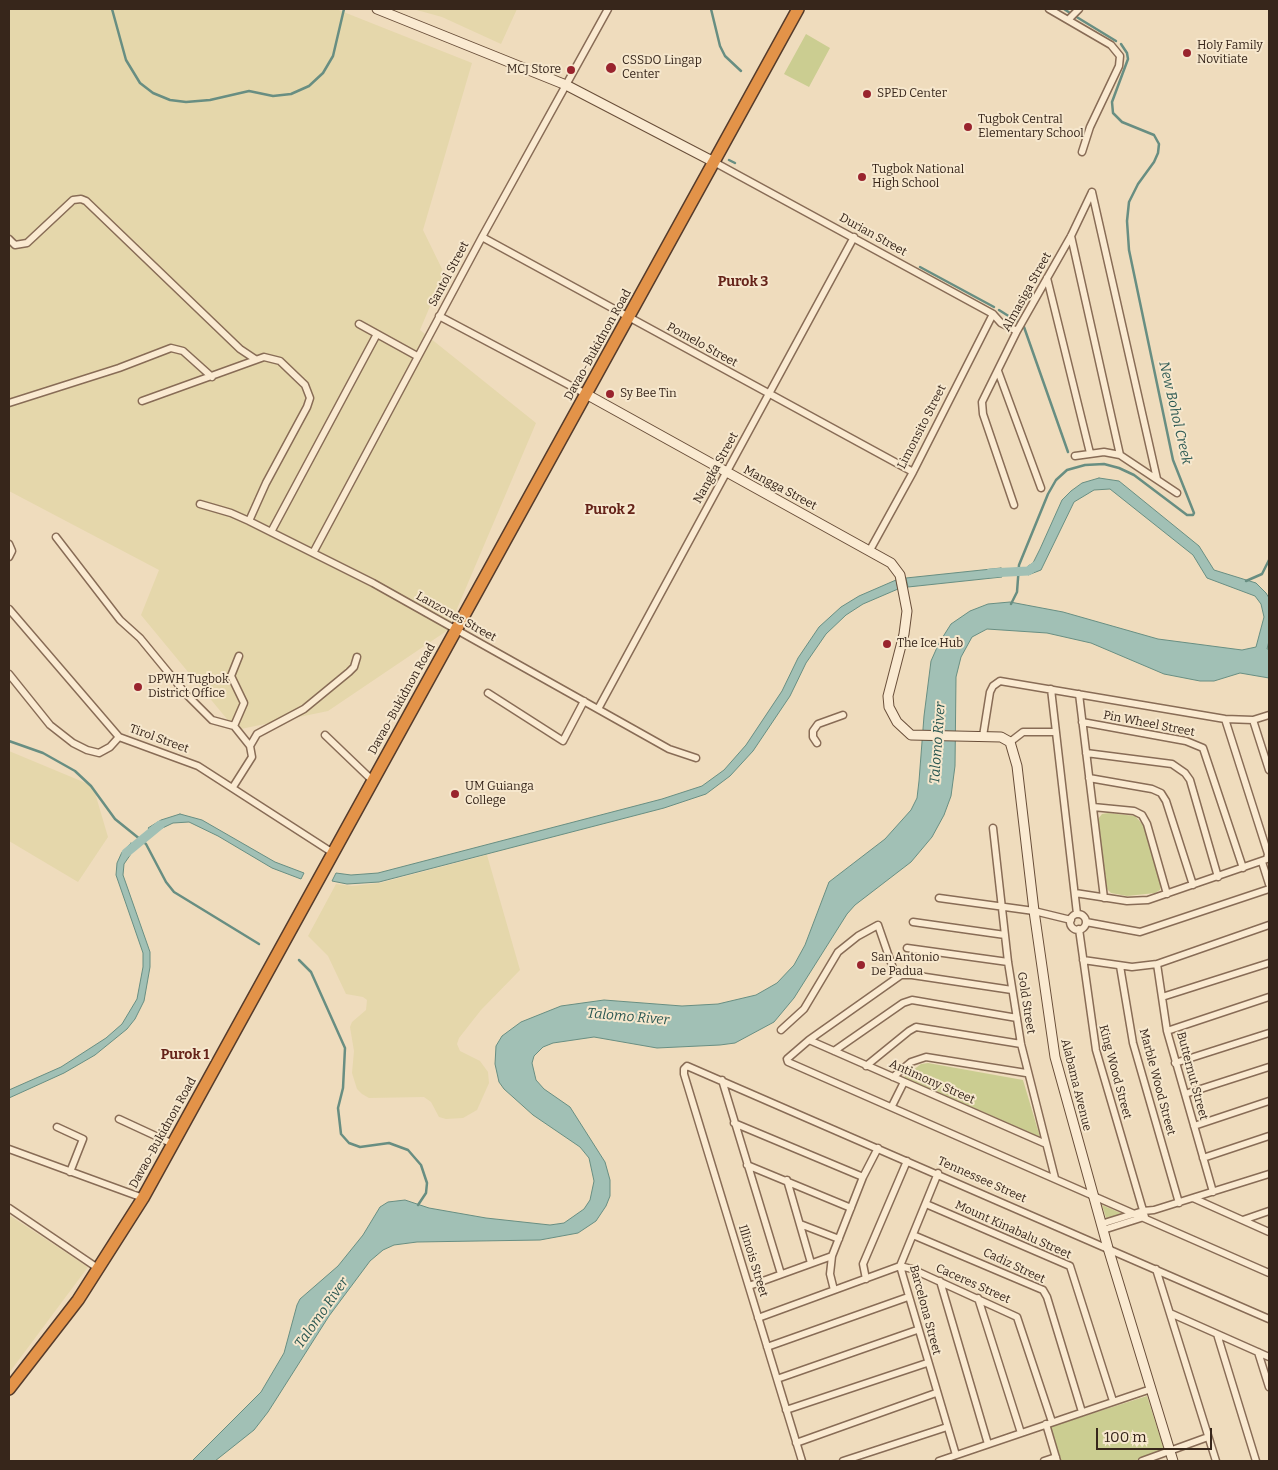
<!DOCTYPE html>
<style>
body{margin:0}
#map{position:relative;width:1278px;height:1470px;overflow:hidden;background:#efdcbd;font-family:Bitter,serif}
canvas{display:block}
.frame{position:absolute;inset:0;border:10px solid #37261b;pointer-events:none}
.scale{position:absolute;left:1096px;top:1428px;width:116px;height:22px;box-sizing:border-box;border:2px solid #37261b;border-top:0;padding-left:6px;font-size:15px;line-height:18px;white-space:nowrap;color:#37261b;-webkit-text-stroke:4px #f6e7cd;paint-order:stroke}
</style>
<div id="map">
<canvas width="1278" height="1470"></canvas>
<div class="frame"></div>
<div class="scale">100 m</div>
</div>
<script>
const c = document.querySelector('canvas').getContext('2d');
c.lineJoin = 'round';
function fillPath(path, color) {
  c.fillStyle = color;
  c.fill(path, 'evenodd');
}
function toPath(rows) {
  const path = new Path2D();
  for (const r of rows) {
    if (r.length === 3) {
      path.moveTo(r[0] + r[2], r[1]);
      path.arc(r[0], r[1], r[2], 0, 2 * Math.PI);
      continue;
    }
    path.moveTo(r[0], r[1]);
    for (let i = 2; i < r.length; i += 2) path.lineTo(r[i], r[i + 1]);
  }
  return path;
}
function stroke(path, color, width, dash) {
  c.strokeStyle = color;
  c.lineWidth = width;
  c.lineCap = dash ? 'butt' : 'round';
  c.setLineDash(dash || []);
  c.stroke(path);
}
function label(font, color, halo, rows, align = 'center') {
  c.font = font + ' Bitter,serif';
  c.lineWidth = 4;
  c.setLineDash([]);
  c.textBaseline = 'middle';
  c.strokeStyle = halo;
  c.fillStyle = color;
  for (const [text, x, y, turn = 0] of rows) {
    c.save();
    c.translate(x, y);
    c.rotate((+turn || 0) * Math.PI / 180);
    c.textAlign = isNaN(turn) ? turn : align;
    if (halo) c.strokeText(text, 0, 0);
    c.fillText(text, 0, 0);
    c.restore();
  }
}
fillPath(toPath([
 [9,9,336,9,472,63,423,230,444,273,420,330,536,423,448,630,328,711,236,730,141,615,159,570,9,491],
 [413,9,517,9,501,44,442,17],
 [9,751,93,786,108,837,78,882,9,841],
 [487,855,520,970,481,1010,459,1038,457,1044,460,1051,480,1061,488,1072,489,1083,477,1110,463,1118,446,1119,439,1117,431,1102,424,1097,369,1098,362,1094,357,1089,352,1073,354,1051,350,1027,352,1022,366,1010,367,1000,363,997,346,994,328,956,308,936,336,884,352,886,380,883],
 [9,1215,88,1267,9,1373]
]), '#e5d7ab');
fillPath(toPath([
 [806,34,830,48,809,87,784,74],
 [1108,813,1135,816,1144,826,1161,885,1160,890,1155,893,1127,896,1111,893,1107,889,1098,819,1102,814],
 [928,1063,1023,1080,1040,1137,904,1077,921,1064],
 [1102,1205,1123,1214,1106,1218],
 [1147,1396,1164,1449,1134,1461,1060,1461,1050,1427]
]), '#cbcd91');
const water = toPath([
 [1099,478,1119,481,1199,546,1214,570,1256,583,1266,593,1269,598,1269,641,1267,649,1269,649,1269,678,1240,673,1214,681,1200,681,1164,674,1091,643,1047,633,987,629,972,637,961,657,956,677,955,766,951,796,944,815,932,837,911,862,855,905,847,914,794,998,774,1022,735,1043,720,1045,657,1048,594,1037,553,1043,543,1047,534,1056,532,1063,536,1080,544,1089,570,1107,605,1162,610,1180,610,1196,606,1206,596,1221,578,1233,540,1240,417,1242,394,1245,383,1250,370,1261,329,1316,268,1412,254,1430,215,1461,192,1461,261,1392,284,1353,297,1305,300,1299,338,1266,363,1235,380,1207,388,1202,405,1200,429,1208,486,1218,550,1225,564,1223,584,1209,590,1200,594,1181,589,1158,580,1147,533,1115,504,1089,499,1082,495,1064,496,1046,502,1036,521,1022,561,1006,604,1000,682,1006,718,1004,756,995,777,983,794,965,805,945,829,882,885,839,911,810,917,798,919,781,924,716,931,661,939,643,951,624,970,611,988,604,1010,602,1063,612,1158,639,1242,650,1256,647,1264,617,1261,604,1255,596,1207,578,1193,555,1110,489,1094,490,1074,502,1041,570,1028,575,1028,566,1033,563,1040,549,1062,500,1071,491,1082,483,1099,478],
 [1001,568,1002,577,908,587,906,578,1001,568],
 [896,580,898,589,863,604,846,615,826,634,806,663,790,696,753,751,730,776,706,794,664,808,379,882,347,884,332,881,336,873,351,875,378,873,662,799,702,786,724,770,746,745,782,691,798,658,819,627,841,607,859,596,896,580],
 [180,814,202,820,275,862,304,873,301,879,272,868,218,836,189,822,173,823,152,833,148,828,161,820,180,814],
 [131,843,135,848,124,864,123,875,150,952,150,967,144,1001,135,1019,127,1029,95,1055,64,1073,9,1098,9,1090,61,1067,106,1038,122,1024,137,999,143,967,143,953,116,875,117,863,122,852,131,843]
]);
fillPath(water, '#a1c0b5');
stroke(water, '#688e82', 1);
stroke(toPath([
 [112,9,126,60,140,83,153,93,170,100,186,102,210,100,249,91,273,96,291,94,309,86,323,73,333,56,344,9],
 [711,9,720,46,725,56,741,71],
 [1064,9,1070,13],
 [1075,16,1116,41],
 [729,160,735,163],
 [920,267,994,307],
 [999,310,1018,322],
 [1024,327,1068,452],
 [1246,581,1262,574,1269,560],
 [1011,604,1017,592,1019,565,1048,494,1056,480,1067,470,1085,465,1104,464,1119,468,1134,475,1187,515,1193,515,1194,513,1173,460,1129,250,1127,221,1129,202,1138,184,1154,162,1158,153,1159,144,1154,135,1122,122,1113,113,1112,102,1128,59,1127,53,1121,44],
 [9,741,43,753,75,771,91,786,115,819,146,844,166,882,174,892,259,944],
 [299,960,311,972,345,1048,343,1088,338,1108,341,1134,349,1143,360,1147,389,1143,408,1150,421,1165,427,1183,426,1193,418,1205]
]), '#688e82', 2.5);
stroke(toPath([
 [990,573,1028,571,1037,565],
 [126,853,160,825]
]), '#a1c0b5', 9);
const street = toPath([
 [1049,9,1111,45,1120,56,1119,66,1090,127,1082,152],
 [1068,20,1079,9],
 [714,162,993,314,1001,323,1017,331],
 [1092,192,1157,479],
 [1071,236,1120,455],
 [482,237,913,472],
 [9,239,15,245,27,243,73,200,81,199,86,201,240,349,255,359],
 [1047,278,1090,453],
 [439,316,586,394],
 [359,324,417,356],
 [998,371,1041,488],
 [142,401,264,357,280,361,305,385,310,398,307,407,266,483,249,521],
 [9,403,119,368,171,348,183,351,212,377],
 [1075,456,1104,452,1120,455,1177,493],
 [200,504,231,513,249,521,373,583,669,749,696,758],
 [1014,505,983,414,982,402,1017,331,1071,236,1092,192],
 [271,532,377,334],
 [56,537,120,620,140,638,186,694,212,720,234,726],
 [9,544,12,551,9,557],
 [870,550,913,472,993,314],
 [313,553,482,237,608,9],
 [9,609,119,737,198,766,333,853],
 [9,674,50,725,73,743,87,750,99,753,110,747,119,737],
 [1051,689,1077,914],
 [488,693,563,741,584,701],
 [1079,694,1104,898],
 [598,709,854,237],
 [1253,720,1269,770],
 [1082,722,1186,741,1203,748,1243,868],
 [325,735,373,781],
 [983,736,990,692,993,686,1000,681,1225,719,1253,720,1269,715],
 [1010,742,1023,732,1054,732],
 [817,743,813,737,813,731,818,724,843,715],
 [250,746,257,734,304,709,349,672,354,667,357,657],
 [1086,753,1172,764,1185,773,1190,780,1218,877],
 [1089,778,1152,789,1161,793,1166,801,1193,885],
 [233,787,252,757,250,746,234,726,244,703,231,676,239,656],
 [1093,807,1134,811,1142,815,1147,824,1167,894],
 [993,828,1008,962,1021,1044,1055,1178],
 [1262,862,1269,884],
 [1075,893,1127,901,1148,900,1267,859,1268,854,1225,719],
 [939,898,1034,911,1071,920],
 [1078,922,8],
 [913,922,1005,935],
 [1086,922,1140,932,1269,889],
 [1079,929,1096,1050,1145,1217],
 [907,948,1008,962],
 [1083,960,1132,967,1157,964,1269,925],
 [1157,964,1167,1031,1213,1192],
 [1120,966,1133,1043,1179,1203],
 [1012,990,912,975,901,975,809,1040,787,1059,788,1062,1269,1273],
 [1162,997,1269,963],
 [781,1030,804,1009,838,952,858,936,878,925,896,977],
 [1167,1031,1269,997],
 [809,1040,1046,1144],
 [834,1051,903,1003,912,1000,1017,1018],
 [1175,1063,1269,1033],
 [866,1066,909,1031,916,1027,1021,1044],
 [893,1077,911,1062,926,1057,1026,1073],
 [722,1080,781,1274],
 [1185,1094,1269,1067],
 [892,1106,904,1082],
 [119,1119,173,1144],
 [734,1123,863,1177],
 [1194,1126,1269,1101],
 [57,1127,83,1139,70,1172],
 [9,1149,143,1198],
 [1203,1158,1269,1136],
 [747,1165,851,1208],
 [938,1173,900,1266,956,1455],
 [787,1180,811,1263],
 [1193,1198,1269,1232],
 [926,1204,1070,1266,1113,1401],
 [9,1208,99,1269],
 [1243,1220,1269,1211],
 [800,1224,839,1239],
 [1101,1224,1143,1211,1154,1210,1269,1174],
 [1103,1230,1144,1217],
 [913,1235,1043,1290,1047,1297,1082,1412],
 [1156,1269,1216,1461],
 [866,1279,863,1264,907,1161],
 [940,1281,988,1444],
 [749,1286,832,1256],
 [834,1290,830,1274,832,1256,863,1177,878,1148],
 [978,1298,1021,1433],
 [1170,1313,1269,1357],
 [758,1318,900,1266,912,1269,1017,1317,1052,1422],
 [1217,1334,1256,1461],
 [767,1347,908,1297],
 [1258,1352,1269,1387],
 [777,1379,917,1330],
 [786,1410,927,1363],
 [1046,1424,1057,1461],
 [796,1443,936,1393],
 [802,1461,684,1074,684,1069,687,1066,1269,1319],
 [843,1461,947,1427],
 [939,1461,1151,1389],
 [1044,1461,1056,1457],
 [1142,1461,1208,1437]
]);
const secondary = toPath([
 [377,9,566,85,714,162],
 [586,394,891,563,900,575,907,611,904,634,888,696,889,707,897,722,911,735,1001,737,1010,742,1017,766,1034,911,1055,1057,1108,1248,1173,1461]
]);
const highway = toPath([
 [9,1389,78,1300,143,1198,798,9]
]);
stroke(street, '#886c56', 9);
stroke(secondary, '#694e39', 11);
stroke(highway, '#553b2b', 14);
stroke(street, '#faead1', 6);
stroke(secondary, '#faead1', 9);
stroke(highway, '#e39349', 11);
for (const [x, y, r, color] of [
 [1187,53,5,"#99242e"],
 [611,68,6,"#99242e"],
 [571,70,5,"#99242e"],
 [867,94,5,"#99242e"],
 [968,127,5,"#99242e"],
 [862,177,5,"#99242e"],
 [610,394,5,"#99242e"],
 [887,644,5,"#99242e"],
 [138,687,5,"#99242e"],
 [455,794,5,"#99242e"],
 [861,965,5,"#99242e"]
]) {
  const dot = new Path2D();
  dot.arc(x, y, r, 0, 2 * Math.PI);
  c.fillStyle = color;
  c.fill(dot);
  stroke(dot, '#f6e7cd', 2);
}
label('12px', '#37261b', '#f6e7cd', [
 ["Holy Family",1197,46],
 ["Novitiate",1197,60],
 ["CSSDO Lingap",622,61],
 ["Center",622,75],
 ["MCJ Store",561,70,"right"],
 ["SPED Center",877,94],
 ["Tugbok Central",978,120],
 ["Elementary School",978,134],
 ["Tugbok National",872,170],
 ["High School",872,184],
 ["Sy Bee Tin",620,394],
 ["The Ice Hub",897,644],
 ["DPWH Tugbok",148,680],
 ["District Office",148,694],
 ["UM Guianga",465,787],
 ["College",465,801],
 ["San Antonio",871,958],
 ["De Padua",871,972]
], 'left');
label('12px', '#37261b', '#f6e7cd', [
 ["Durian Street",873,235,29],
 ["Santol Street",449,274,-62],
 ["Almasiga Street",1027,292,-61],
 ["Davao-Bukidnon Road",598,345,-61],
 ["Pomelo Street",702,345,29],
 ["Limonsito Street",922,427,-63],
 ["Nangka Street",716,468,-61],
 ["Mangga Street",780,488,28],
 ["Lanzones Street",456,617,29],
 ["Davao-Bukidnon Road",402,699,-61],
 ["Pin Wheel Street",1149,724,11],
 ["Tirol Street",159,739,20],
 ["Gold Street",1026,1003,81],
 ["King Wood Street",1115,1072,75],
 ["Butternut Street",1192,1076,75],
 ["Antimony Street",932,1082,24],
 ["Marble Wood Street",1157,1082,75],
 ["Alabama Avenue",1076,1085,76],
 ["Davao-Bukidnon Road",163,1133,-61],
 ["Tennessee Street",982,1180,24],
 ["Mount Kinabalu Street",1013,1230,24],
 ["Illinois Street",753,1261,73],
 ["Cadiz Street",1014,1266,25],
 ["Caceres Street",973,1284,24],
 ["Barcelona Street",925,1310,75]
]);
label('bold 14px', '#652319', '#f6e7cd', [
 ["Purok 3",743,282],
 ["Purok 2",610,510],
 ["Purok 1",185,1055]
]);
label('italic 14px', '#2a5751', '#f6e7cd', [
 ["New Bohol Creek",1175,413,77],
 ["Talomo River",938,743,-86],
 ["Talomo River",628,1017,5],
 ["Talomo River",322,1313,-55]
]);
</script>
